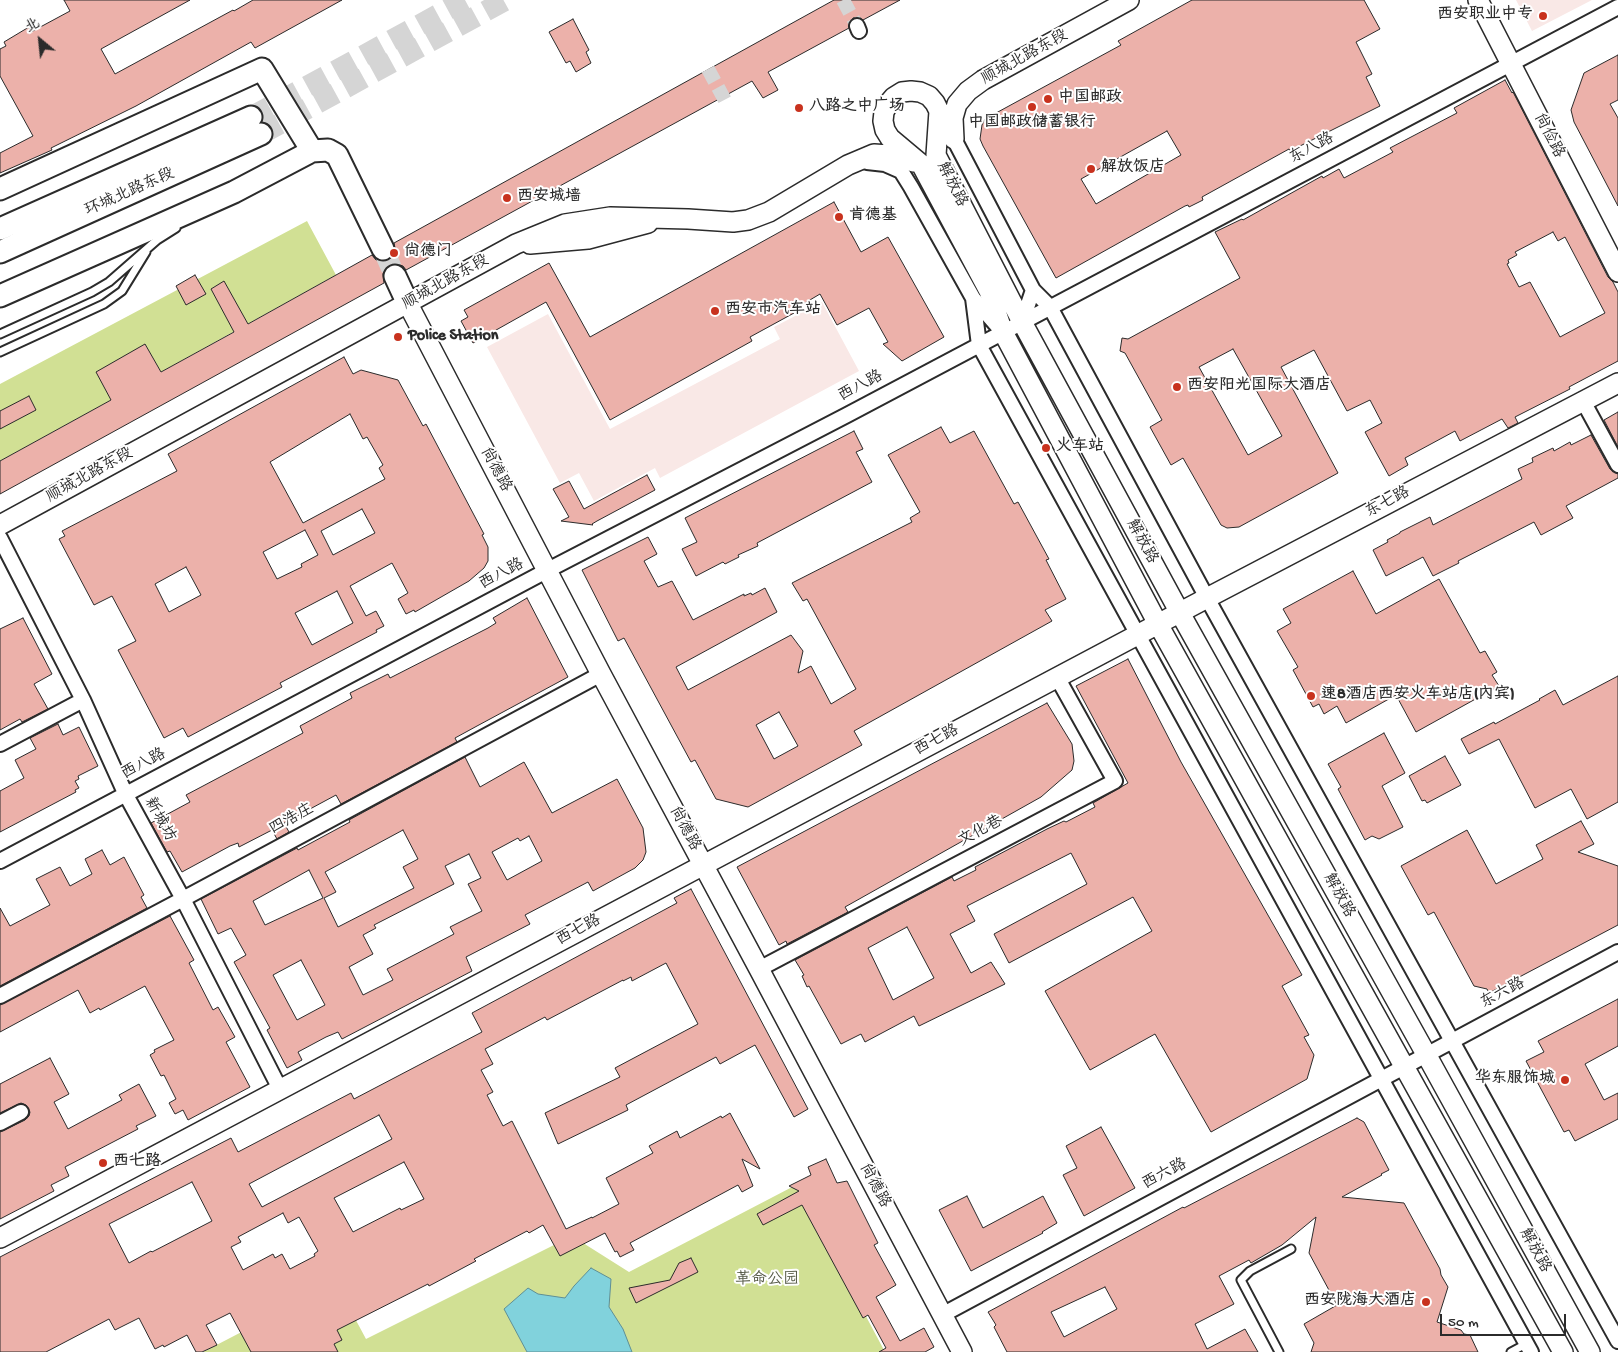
<!DOCTYPE html>
<meta charset="utf-8">
<style>
body{margin:0}
#map{position:relative;width:1618px;height:1352px;overflow:hidden;background:#fff;font-family:"Gochi Hand","LXGW WenKai TC",sans-serif}
canvas{display:block}
.north{position:absolute;left:15px;top:15px;width:50px;height:50px;-webkit-text-stroke:4px #fff;paint-order:stroke;rotate:332deg;font-size:14px;font-weight:700;line-height:20px;text-align:center;color:#2b2b2b}
.north::after{content:'';display:block;margin:auto;width:18px;height:22px;background:#2b2b2b;clip-path:polygon(50% 0,100% 100%,50% 72%,0 100%)}
.scale{position:absolute;left:1440px;top:1314px;width:126px;height:22px;box-sizing:border-box;border:2px solid #2b2b2b;border-top:0;padding-left:6px;font-size:15px;line-height:18px;white-space:nowrap;color:#2b2b2b;-webkit-text-stroke:4px #fff;paint-order:stroke}
</style>
<div id="map">
<canvas width="1618" height="1352"></canvas>
<div class="north">北</div>
<div class="scale">50 m</div>
</div>
<script>
const c = document.querySelector('canvas').getContext('2d');
c.lineJoin = 'round';
function fillPath(path, color) {
  c.fillStyle = color;
  c.fill(path, 'evenodd');
}
function toPath(rows) {
  const path = new Path2D();
  for (const r of rows) {
    path.moveTo(r[0], r[1]);
    for (let i = 2; i < r.length; i += 2) path.lineTo(r[i], r[i + 1]);
  }
  return path;
}
function stroke(path, color, width, dash) {
  c.strokeStyle = color;
  c.lineWidth = width;
  c.lineCap = dash ? 'butt' : 'round';
  c.setLineDash(dash || []);
  c.stroke(path);
}
function label(font, color, halo, rows, align = 'center') {
  c.font = font + ' "Gochi Hand","LXGW WenKai TC",sans-serif';
  c.lineWidth = 4;
  c.setLineDash([]);
  c.textBaseline = 'middle';
  c.strokeStyle = halo;
  c.fillStyle = color;
  for (const [text, x, y, turn = 0] of rows) {
    c.save();
    c.translate(x, y);
    c.rotate((+turn || 0) * Math.PI / 180);
    c.textAlign = isNaN(turn) ? turn : align;
    if (halo) c.strokeText(text, 0, 0);
    c.fillText(text, 0, 0);
    c.restore();
  }
}
fillPath(toPath([
 [1516,0,1592,0,1532,31],
 [822,302,859,371,660,478,655,468,594,501,579,473,560,483,487,347,548,314,610,429,780,339,774,327]
]), '#f9e8e6');
fillPath(toPath([
 [307,221,336,275,161,372,145,345,111,400,0,461,0,384],
 [796,1185,885,1352,203,1352,336,1283,366,1339,572,1236,629,1272]
]), '#d1e094');
const water = toPath([
 [591,1268,611,1279,609,1307,623,1329,632,1352,527,1352,504,1309,528,1288,538,1294,565,1298,574,1286,591,1268]
]);
fillPath(water, '#81d2dc');
stroke(water, '#5f8f95', 1);
const building = toPath([
 [64,0,190,0,101,49,115,74,233,10,234,11,253,0,342,0,255,48,251,42,136,106,51,148,52,150,0,173,0,153,33,136,0,76,0,49,6,46,4,42,29,27,31,32,70,11,64,0],
 [834,0,900,0,863,20,859,17,853,18,850,21,849,28,768,72,778,90,763,98,752,81,406,270,403,266,397,264,389,265,385,268,383,274,384,283,0,494,0,461,111,400,96,372,145,344,161,372,234,332,211,289,224,281,248,324,372,255,376,260,382,261,388,260,394,256,395,249,394,243,834,0],
 [1192,0,1364,0,1380,29,1356,42,1372,74,1366,77,1380,106,1290,151,1289,149,1202,197,1203,200,1189,207,1188,205,1185,206,1056,278,983,146,980,139,982,125,985,119,1121,45,1118,41,1192,0],
 [1167,131,1181,155,1096,204,1081,179,1167,131],
 [573,19,589,50,586,52,591,63,576,72,570,61,566,63,549,32,573,19],
 [1618,55,1618,100,1610,104,1618,118,1618,206,1574,122,1571,110,1584,73,1618,55],
 [1505,80,1512,93,1513,92,1608,277,1613,282,1618,292,1618,361,1569,387,1570,389,1515,417,1518,423,1508,428,1502,419,1460,441,1455,431,1405,458,1408,465,1389,476,1365,432,1382,423,1370,400,1347,411,1314,350,1281,367,1338,473,1239,527,1227,528,1221,525,1183,458,1171,465,1150,427,1162,420,1125,353,1120,351,1122,338,1128,339,1240,278,1215,232,1242,219,1243,220,1322,176,1323,178,1339,169,1344,178,1393,152,1390,148,1457,113,1454,108,1505,80],
 [1553,232,1558,241,1565,237,1605,313,1560,337,1530,282,1519,287,1507,264,1509,263,1508,260,1517,255,1515,252,1553,232],
 [1233,349,1282,436,1248,455,1199,367,1233,349],
 [834,202,861,252,888,237,944,337,902,361,883,344,888,342,869,308,837,325,820,294,793,310,794,313,750,337,752,341,610,420,546,302,473,343,461,321,468,317,464,310,549,263,590,337,834,202],
 [195,275,206,294,186,305,176,286,195,275],
 [344,357,353,374,361,370,398,380,423,426,426,424,484,534,482,535,488,547,488,561,484,568,469,581,415,612,414,610,406,614,398,599,408,593,392,563,350,586,366,616,376,611,384,626,376,630,377,632,280,683,282,687,188,737,183,728,164,738,118,650,136,641,112,596,94,605,59,539,65,536,62,531,177,471,168,454,344,357],
 [350,414,363,439,367,437,383,465,379,468,385,479,303,523,270,462,350,414],
 [362,509,375,533,333,555,321,531,362,509],
 [305,530,318,555,301,564,302,567,277,579,263,552,305,530],
 [186,567,201,595,169,612,155,584,186,567],
 [337,591,353,623,312,645,295,613,337,591],
 [29,396,36,410,0,429,0,411,29,396],
 [1618,412,1618,447,1604,420,1618,412],
 [941,427,950,443,974,431,1014,504,1018,502,1049,559,1046,560,1066,599,1045,610,1052,621,854,731,862,745,748,807,716,799,695,760,691,762,624,638,618,641,582,570,648,537,657,554,644,561,658,587,672,581,693,620,744,594,744,596,751,593,752,595,765,588,777,612,676,667,688,690,791,635,803,651,798,673,811,666,831,704,856,689,807,599,803,601,792,583,912,522,910,518,920,512,888,455,941,427],
 [779,712,798,746,774,759,756,725,779,712],
 [854,431,863,449,856,452,872,482,757,543,758,546,738,555,739,557,725,564,723,562,696,576,682,549,697,542,685,518,854,431],
 [1591,435,1610,469,1618,474,1618,478,1566,506,1573,518,1541,535,1534,522,1458,561,1459,563,1433,576,1423,557,1386,576,1373,550,1388,542,1387,540,1400,533,1400,532,1430,517,1433,525,1522,479,1518,469,1533,462,1532,458,1553,448,1554,451,1570,442,1571,445,1591,435],
 [647,475,655,490,597,521,592,524,593,525,561,521,569,517,553,489,569,481,584,509,647,475],
 [1353,571,1376,614,1439,579,1480,653,1485,651,1497,672,1492,675,1499,686,1416,732,1396,695,1346,723,1337,706,1324,714,1319,704,1313,707,1293,670,1298,667,1277,631,1291,623,1283,609,1353,571],
 [527,598,568,677,477,726,455,738,457,742,341,804,336,795,284,823,289,832,277,839,272,830,239,847,238,843,230,846,182,872,170,851,167,852,151,823,190,802,186,795,303,733,300,726,352,698,350,693,388,674,390,678,488,628,496,623,493,618,527,598],
 [23,618,52,674,34,684,48,709,22,722,20,719,0,730,0,629,23,618],
 [1128,659,1181,762,1302,975,1282,986,1309,1035,1304,1037,1314,1055,1307,1079,1211,1132,1155,1034,1090,1070,1045,991,1152,931,1133,897,1009,963,994,934,1087,884,1071,853,967,906,975,921,950,934,971,973,991,962,1005,984,919,1026,914,1016,865,1042,861,1034,841,1044,809,986,807,987,802,976,804,975,795,960,952,877,954,881,976,870,975,867,1047,829,1064,821,1066,822,1095,807,1093,803,1128,783,1076,686,1128,659],
 [907,927,934,978,893,1000,868,948,907,927],
 [1618,676,1618,802,1587,819,1571,789,1535,808,1499,739,1469,754,1461,739,1494,722,1495,724,1540,700,1539,699,1555,690,1563,705,1618,676],
 [1047,703,1072,744,1074,761,1072,770,1041,797,845,907,848,912,787,944,786,941,779,945,737,867,1047,703],
 [58,724,63,735,79,727,98,766,78,776,79,779,75,781,79,788,75,790,76,792,0,832,0,791,24,778,15,760,36,749,30,738,58,724],
 [1384,733,1405,773,1382,786,1403,827,1379,839,1372,836,1365,840,1338,789,1341,787,1328,764,1384,733],
 [1445,756,1461,785,1427,803,1425,800,1422,801,1409,776,1445,756],
 [465,757,480,787,524,762,552,813,617,779,643,828,646,852,643,860,635,868,593,891,588,882,525,915,530,924,466,957,472,971,342,1039,338,1032,326,1037,298,1052,302,1060,287,1068,267,1030,270,1028,234,962,246,955,231,928,218,934,201,899,297,848,298,850,350,822,349,820,465,757],
 [403,830,418,859,403,867,414,888,338,927,324,898,336,892,325,872,403,830],
 [529,836,542,861,507,880,492,852,518,838,520,841,529,836],
 [469,854,481,878,468,884,482,911,450,927,454,934,387,969,393,980,363,995,349,967,373,954,363,935,376,928,374,925,454,884,445,866,469,854],
 [309,870,323,898,265,925,253,901,309,870],
 [301,960,325,1005,297,1020,273,975,301,960],
 [1581,821,1594,844,1578,852,1618,866,1618,925,1489,993,1487,989,1474,986,1434,912,1428,915,1401,866,1467,830,1496,884,1543,859,1536,845,1581,821],
 [102,850,110,865,124,857,144,895,141,897,147,908,0,986,0,908,10,926,50,905,36,879,60,867,70,886,92,874,85,859,102,850],
 [691,889,808,1109,794,1117,755,1045,720,1064,716,1057,626,1105,628,1110,558,1144,545,1113,620,1077,615,1068,698,1024,666,963,632,981,631,977,623,981,623,980,547,1020,545,1017,485,1049,493,1064,481,1070,493,1092,487,1095,503,1126,512,1121,566,1229,592,1217,592,1218,619,1204,606,1178,653,1153,649,1146,677,1131,680,1138,721,1116,722,1118,730,1113,760,1169,742,1159,753,1186,742,1192,738,1185,630,1243,634,1250,620,1257,617,1251,615,1252,605,1233,560,1256,543,1225,529,1233,527,1231,474,1259,476,1261,429,1286,428,1284,337,1330,342,1340,334,1344,338,1352,251,1352,230,1313,206,1325,217,1345,202,1352,196,1352,187,1335,164,1347,163,1345,155,1349,139,1318,115,1330,109,1319,46,1352,0,1352,0,1257,231,1138,238,1152,351,1093,354,1099,482,1032,472,1013,677,903,674,898,691,889],
 [379,1115,392,1139,262,1207,249,1184,379,1115],
 [404,1162,424,1199,401,1210,400,1208,353,1232,334,1198,404,1162],
 [192,1182,212,1221,152,1252,151,1251,129,1263,109,1224,192,1182],
 [283,1213,288,1223,299,1217,318,1251,314,1254,315,1256,290,1269,282,1254,275,1258,273,1254,243,1270,231,1247,241,1242,238,1237,283,1213],
 [170,916,194,960,189,963,213,1010,218,1007,235,1037,226,1042,250,1087,188,1120,183,1110,175,1114,169,1103,176,1099,164,1075,161,1076,150,1055,155,1052,154,1050,174,1040,145,986,100,1010,99,1008,90,1013,78,990,0,1032,0,1005,170,916],
 [1618,999,1618,1046,1585,1064,1604,1100,1618,1093,1618,1119,1575,1141,1569,1130,1564,1132,1526,1061,1544,1052,1538,1041,1618,999],
 [50,1058,69,1094,54,1102,68,1129,122,1100,119,1095,139,1084,156,1116,136,1126,138,1129,65,1167,69,1176,51,1185,54,1191,0,1219,0,1132,25,1120,29,1116,30,1112,26,1105,21,1103,0,1113,0,1084,50,1058],
 [1357,1118,1364,1122,1389,1170,1381,1174,1382,1175,1342,1197,1404,1203,1440,1269,1441,1275,1448,1287,1437,1322,1461,1330,1464,1334,1470,1335,1478,1352,1311,1352,1314,1343,1304,1324,1337,1305,1309,1253,1316,1217,1282,1245,1251,1263,1249,1260,1219,1276,1234,1304,1195,1324,1207,1349,1245,1329,1258,1352,1007,1352,994,1327,996,1325,988,1312,1183,1207,1184,1208,1357,1118],
 [1105,1287,1117,1309,1064,1337,1051,1312,1105,1287],
 [1101,1127,1135,1188,1084,1216,1063,1175,1077,1168,1066,1146,1101,1127],
 [826,1159,837,1183,847,1181,878,1243,874,1245,896,1285,876,1297,900,1341,924,1328,934,1347,925,1352,879,1352,886,1348,868,1315,863,1318,802,1205,763,1225,757,1214,799,1191,789,1186,811,1175,808,1167,826,1159],
 [967,1196,983,1228,1043,1196,1057,1223,1042,1232,1043,1233,971,1271,939,1210,967,1196],
 [691,1258,698,1272,636,1303,629,1288,670,1280,679,1263,691,1258]
]);
fillPath(building, '#ecb1aa');
stroke(building, '#2b2b2b', 1);
stroke(toPath([
 [843,0,857,26],
 [708,69,727,104]
]), '#d5d5d5', 14, [14, 7]);
stroke(toPath([
 [251,117,465,0],
 [261,134,506,0],
 [383,249,395,276]
]), '#d5d5d5', 21, [21, 11]);
const lane = toPath([
 [0,334,92,292,109,282,157,240,176,228],
 [0,352,104,304,122,291,146,252],
 [1279,1352,1241,1280,1250,1271,1291,1249],
 [1511,1352,1526,1344]
]);
const street = toPath([
 [857,26,859,31],
 [954,139,1033,290,1050,307,1207,598,1618,1341],
 [867,162,885,164,901,171,911,187,973,298,999,328],
 [973,298,979,345,1531,1352],
 [1022,322,1033,290],
 [1583,401,1618,465],
 [0,538,83,700,126,795,183,899,280,1089],
 [0,744,83,700],
 [0,861,548,570,847,415,1618,7],
 [759,969,1115,781,1057,677],
 [0,996,183,899,601,674],
 [0,1123,21,1112],
 [942,1315,1618,952]
]);
const secondary = toPath([
 [1478,0,1618,272],
 [954,139,953,118,957,104,968,91,983,80,1129,0],
 [530,244,588,239,648,223],
 [408,304,601,674,759,969,962,1352],
 [0,525,516,244,565,224,610,217,688,219,733,222,748,220,769,212,848,165,874,154,889,155,914,162],
 [0,1238,1207,598,1618,383],
 [1563,1352,1158,624,1003,332,989,291,921,164,890,138,885,130,883,121,884,112,888,104,894,97,902,92,911,91,920,92,929,96,935,103,939,111,936,155,1022,322,1180,613,1426,1054,1590,1352]
]);
const primary = toPath([
 [0,189,262,69,312,151],
 [0,229,251,117],
 [0,252,261,134],
 [395,276,408,304],
 [0,296,234,192,312,151,328,150,337,155,383,249]
]);
stroke(lane, '#2b2b2b', 11);
stroke(street, '#2b2b2b', 18);
stroke(secondary, '#2b2b2b', 22);
stroke(primary, '#2b2b2b', 25);
stroke(lane, '#fff', 7);
stroke(street, '#fff', 14);
stroke(secondary, '#fff', 19);
stroke(primary, '#fff', 21);
for (const [x, y, r, color] of [
 [1543,16,5,"#c8321e"],
 [1048,99,5,"#c8321e"],
 [1032,107,5,"#c8321e"],
 [799,108,5,"#c8321e"],
 [1091,169,5,"#c8321e"],
 [507,198,5,"#c8321e"],
 [839,217,5,"#c8321e"],
 [394,253,5,"#c8321e"],
 [715,311,5,"#c8321e"],
 [398,337,5,"#c8321e"],
 [1177,387,5,"#c8321e"],
 [1046,448,5,"#c8321e"],
 [1311,696,5,"#c8321e"],
 [1565,1080,5,"#c8321e"],
 [103,1163,5,"#c8321e"],
 [1426,1302,5,"#c8321e"]
]) {
  const dot = new Path2D();
  dot.arc(x, y, r, 0, 2 * Math.PI);
  c.fillStyle = color;
  c.fill(dot);
  stroke(dot, '#fff', 2);
}
label('bold 16px', '#2b2b2b', '#fff', [
 ["西安职业中专",1533,16,"right"],
 ["中国邮政",1058,99],
 ["八路之中广场",809,108],
 ["中国邮政储蓄银行",1032,124,"center"],
 ["解放饭店",1101,169],
 ["西安城墙",517,198],
 ["肯德基",849,217],
 ["尚德门",404,253],
 ["西安市汽车站",725,311],
 ["Police Station",408,337],
 ["西安阳光国际大酒店",1187,387],
 ["火车站",1056,448],
 ["速8酒店西安火车站店(内宾)",1321,696],
 ["华东服饰城",1555,1080,"right"],
 ["西七路",113,1163],
 ["西安陇海大酒店",1416,1302,"right"]
], 'left');
label('16px', '#2b2b2b', '#fff', [
 ["顺城北路东段",1025,58,-29],
 ["尚俭路",1548,136,63],
 ["东八路",1312,149,-28],
 ["解放路",951,185,63],
 ["环城北路东段",130,193,-24],
 ["顺城北路东段",446,283,-29],
 ["西八路",861,387,-28],
 ["尚德路",495,470,62],
 ["顺城北路东段",90,476,-29],
 ["东七路",1388,503,-28],
 ["解放路",1141,542,61],
 ["西八路",502,575,-28],
 ["西七路",937,741,-28],
 ["西八路",144,765,-28],
 ["新城坊",159,820,61],
 ["四浩庄",292,820,-28],
 ["尚德路",684,829,62],
 ["文化巷",981,832,-28],
 ["解放路",1338,896,61],
 ["西七路",579,931,-28],
 ["东六路",1503,994,-28],
 ["西六路",1165,1175,-28],
 ["尚德路",874,1186,62],
 ["解放路",1534,1251,61]
]);
label('16px', '#545845', '#fff', [
 ["革命公园",767,1281]
]);
</script>
